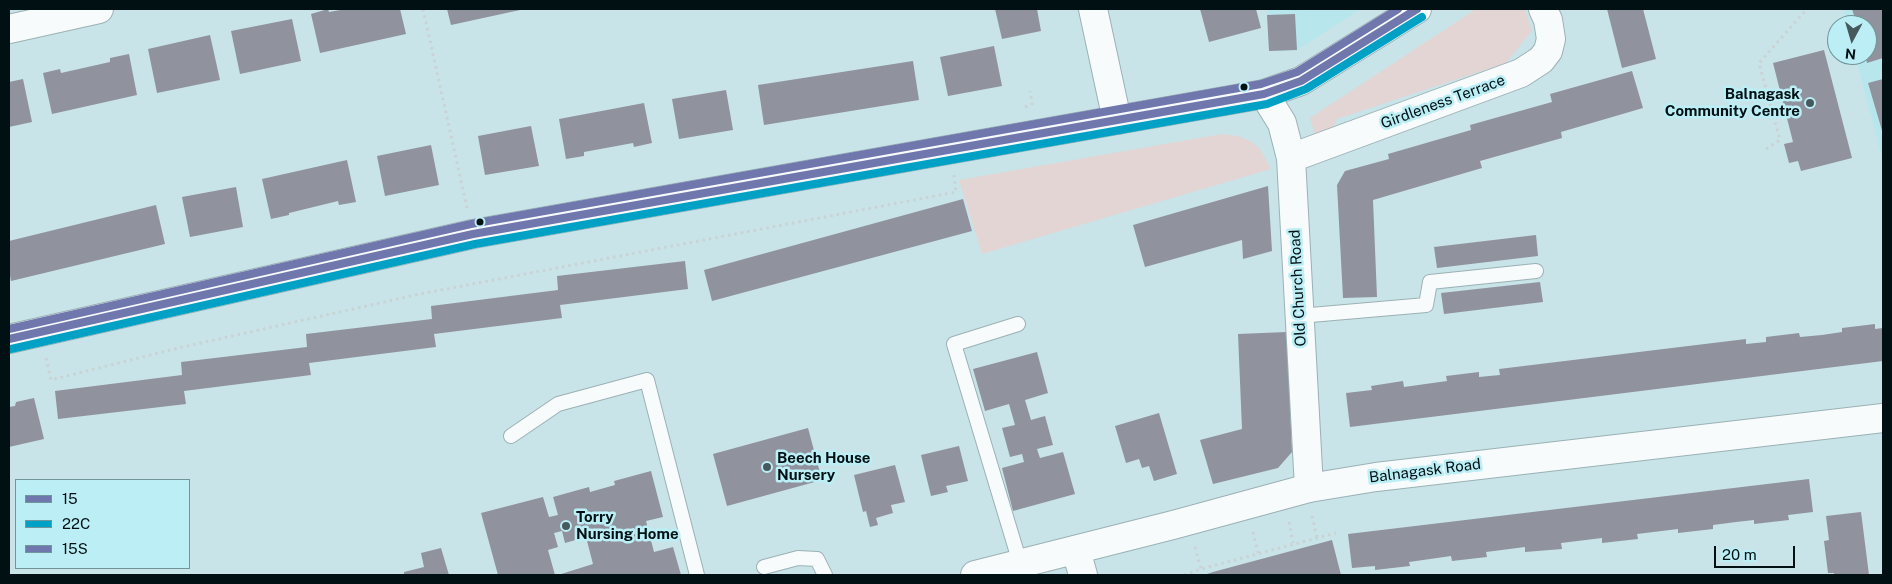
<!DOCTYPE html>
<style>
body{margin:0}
#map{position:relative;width:1892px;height:584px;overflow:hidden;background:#c8e4e8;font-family:"Public Sans",sans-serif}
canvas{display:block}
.frame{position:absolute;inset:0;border:10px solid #001013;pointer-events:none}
.legend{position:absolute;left:15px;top:479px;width:175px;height:90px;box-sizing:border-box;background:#bbeef5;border:1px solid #70959b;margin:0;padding:6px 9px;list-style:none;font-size:15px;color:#001013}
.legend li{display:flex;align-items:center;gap:10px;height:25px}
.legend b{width:25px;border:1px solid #70959b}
.north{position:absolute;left:1827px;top:15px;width:50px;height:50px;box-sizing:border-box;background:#bbeef5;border:1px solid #70959b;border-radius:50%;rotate:186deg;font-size:14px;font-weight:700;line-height:20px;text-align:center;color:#001013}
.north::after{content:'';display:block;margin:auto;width:18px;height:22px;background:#465a5e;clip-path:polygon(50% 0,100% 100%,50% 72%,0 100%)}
.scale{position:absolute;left:1714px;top:546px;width:81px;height:22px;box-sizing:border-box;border:2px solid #001013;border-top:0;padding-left:6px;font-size:15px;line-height:18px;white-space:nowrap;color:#001013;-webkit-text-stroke:4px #bbeef5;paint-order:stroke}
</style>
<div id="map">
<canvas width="1892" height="584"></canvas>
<div class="frame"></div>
<ul class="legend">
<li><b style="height:6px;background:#7077ad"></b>15</li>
<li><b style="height:6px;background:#00a1c5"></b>22C</li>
<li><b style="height:6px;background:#7077ad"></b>15S</li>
</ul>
<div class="north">N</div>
<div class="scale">20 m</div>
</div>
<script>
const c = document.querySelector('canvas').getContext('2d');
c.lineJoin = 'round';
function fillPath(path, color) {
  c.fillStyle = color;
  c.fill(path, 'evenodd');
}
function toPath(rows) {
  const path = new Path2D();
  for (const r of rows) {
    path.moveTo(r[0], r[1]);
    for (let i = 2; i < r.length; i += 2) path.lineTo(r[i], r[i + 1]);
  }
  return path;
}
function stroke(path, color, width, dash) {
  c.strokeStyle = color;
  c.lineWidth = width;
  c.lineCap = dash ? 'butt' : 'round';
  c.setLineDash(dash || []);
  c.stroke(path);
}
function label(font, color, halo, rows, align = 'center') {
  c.font = font + ' "Public Sans",sans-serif';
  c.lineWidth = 5;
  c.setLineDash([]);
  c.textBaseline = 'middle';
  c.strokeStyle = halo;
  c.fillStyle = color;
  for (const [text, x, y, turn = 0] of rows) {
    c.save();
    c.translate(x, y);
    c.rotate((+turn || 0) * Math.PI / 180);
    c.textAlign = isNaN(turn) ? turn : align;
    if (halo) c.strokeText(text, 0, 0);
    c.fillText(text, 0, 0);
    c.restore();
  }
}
fillPath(toPath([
 [1267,9,1361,9,1297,50,1269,51],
 [1843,9,1883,9,1883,162,1855,55,1867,55,1867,25,1847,25]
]), '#b8e6ed');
fillPath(toPath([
 [1476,9,1525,9,1532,31,1506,63,1337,119,1331,133,1316,139,1310,118],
 [1222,134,1238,136,1252,142,1260,149,1271,169,982,254,959,180]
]), '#e2d5d3');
fillPath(toPath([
 [328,9,329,12,346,9,400,9,406,34,320,53,311,14],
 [447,9,520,9,520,10,451,25],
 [995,9,1037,9,1041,31,1002,39],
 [1200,9,1256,9,1261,28,1209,42],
 [1607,9,1643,9,1656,59,1622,68],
 [1852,9,1883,9,1883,58,1867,63,1865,55,1867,55,1867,25,1857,25],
 [1295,14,1297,50,1269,51,1267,15],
 [292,19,301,61,240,74,231,31],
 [210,35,220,80,157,93,148,49],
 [994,46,1002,86,948,96,940,57],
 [1824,50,1852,158,1801,171,1798,161,1789,163,1784,144,1793,142,1773,63],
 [129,54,137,95,52,114,43,73,60,69,61,73,110,62,110,58],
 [913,61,919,100,764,125,758,85],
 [1632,71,1643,108,1561,132,1562,138,1480,161,1482,168,1373,200,1377,297,1343,298,1337,185,1345,171,1389,159,1388,154,1471,130,1470,125,1552,102,1550,94],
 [23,79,32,122,9,127,9,82],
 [1883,79,1883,134,1868,83],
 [726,90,733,130,679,139,672,99],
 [644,103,652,143,634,147,633,143,584,152,584,156,566,159,559,119],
 [531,126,539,166,485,175,478,136],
 [431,145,439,185,385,196,377,156],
 [347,160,356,202,339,205,338,201,289,213,289,215,271,219,262,179],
 [1268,186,1272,251,1243,259,1242,240,1145,267,1133,225],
 [236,187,243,227,190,237,182,197],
 [963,199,972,231,712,301,704,270],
 [156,205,165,244,11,281,9,270,9,241],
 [1536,235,1538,256,1437,268,1434,247],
 [685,261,688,289,560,305,562,318,434,334,436,347,309,363,311,375,184,391,186,404,58,419,55,391,182,375,181,362,307,347,306,334,432,319,431,306,558,290,557,276],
 [1540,282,1543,302,1444,314,1441,293],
 [1875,324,1875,329,1883,328,1883,361,1350,427,1346,393,1372,390,1371,386,1403,381,1404,387,1447,381,1446,376,1479,372,1479,377,1500,375,1499,369,1746,339,1746,344,1766,342,1766,337,1799,333,1800,337,1822,335,1842,332,1842,328],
 [1287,332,1292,452,1278,468,1213,484,1200,440,1242,429,1238,334],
 [1037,352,1048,393,1025,400,1031,420,1045,416,1053,445,1037,449,1040,458,1063,452,1075,494,1013,511,1002,468,1024,462,1022,454,1010,457,1002,428,1015,425,1009,404,985,411,973,369],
 [34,398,44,439,9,447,9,407,15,406,16,402],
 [1159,413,1177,474,1154,481,1149,466,1142,468,1139,459,1126,463,1115,426],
 [808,428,822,480,727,506,713,454],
 [959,446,968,481,946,486,948,492,931,496,921,455],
 [895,465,905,502,891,505,893,513,876,518,878,525,870,527,866,511,863,512,854,475],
 [651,471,663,517,646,521,654,552,673,547,681,575,558,575,593,564,586,537,565,543,562,531,554,533,558,547,548,550,555,575,498,575,481,513,543,497,549,517,558,515,553,497,589,487,590,492,615,485,614,481],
 [1809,479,1813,512,1788,515,1789,520,1754,524,1754,520,1736,522,1713,525,1713,529,1678,533,1678,529,1637,534,1638,539,1602,543,1602,538,1561,543,1562,549,1525,552,1525,547,1486,552,1487,557,1452,561,1451,556,1409,562,1410,566,1375,570,1375,566,1352,568,1348,534],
 [1861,512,1869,575,1834,575,1834,573,1828,573,1824,541,1829,540,1826,516],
 [1332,540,1341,575,1204,575,1213,572],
 [441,548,449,575,404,575,404,572,424,567,421,553]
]), '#90929e');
const service = toPath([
 [1299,316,1426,305,1430,282,1536,271],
 [1018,324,954,344,1020,563],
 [511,436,558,404,647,380,697,575],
 [764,567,798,558,817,559,825,575]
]);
const minor = toPath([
 [1093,9,1117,120],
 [9,29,99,9],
 [1264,94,1282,123,1291,158,1309,488],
 [1291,158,1521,73,1541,60,1548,51,1551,39,1548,20,1543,9],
 [1076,550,1083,575]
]);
const tertiary = toPath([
 [9,339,473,234,1264,94,1301,81,1417,9],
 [975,575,1173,525,1309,488,1376,477,1883,418]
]);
stroke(service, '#9bb1b4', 16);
stroke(minor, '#9bb1b4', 30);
stroke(tertiary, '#9bb1b4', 30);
stroke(toPath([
 [423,9,467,208],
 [1025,107,1032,104,1030,91],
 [1766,149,1780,140,1759,63,1807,9],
 [46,358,51,380,174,349,420,294,956,192,954,175],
 [1312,516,1317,537],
 [1289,522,1293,543],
 [1253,532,1258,553],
 [1195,547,1201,569],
 [1184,575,1201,569,1336,533]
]), '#cad2d4', 3, [2.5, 4]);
stroke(service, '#f7fbfc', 14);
stroke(minor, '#f7fbfc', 28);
stroke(tertiary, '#f7fbfc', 28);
stroke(toPath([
 [9,339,473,234,1264,94,1301,81,1417,9]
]), '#7077ad', 8);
stroke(toPath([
 [11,349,475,244,1267,104,1306,89,1422,17]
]), '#00a1c5', 8);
stroke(toPath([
 [9,329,471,224,1261,84,1297,72,1398,9]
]), '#7077ad', 8);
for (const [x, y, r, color] of [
 [1244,87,4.5,"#001013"],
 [1810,103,5,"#465a5e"],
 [480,222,4.5,"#001013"],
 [767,467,5,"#465a5e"],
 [566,526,5,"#465a5e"]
]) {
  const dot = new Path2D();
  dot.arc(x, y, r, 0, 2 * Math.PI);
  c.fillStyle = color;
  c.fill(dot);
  stroke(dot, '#bbeef5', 2);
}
label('bold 15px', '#001013', '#bbeef5', [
 ["Balnagask",1800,94,"right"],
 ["Community Centre",1800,111,"right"],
 ["Beech House",777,458],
 ["Nursery",777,475],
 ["Torry",576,517],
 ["Nursing Home",576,534]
], 'left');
label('15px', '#001013', '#bbeef5', [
 ["Girdleness Terrace",1443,102,-20],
 ["Old Church Road",1298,288,-93],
 ["Balnagask Road",1425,471,-7]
]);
</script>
